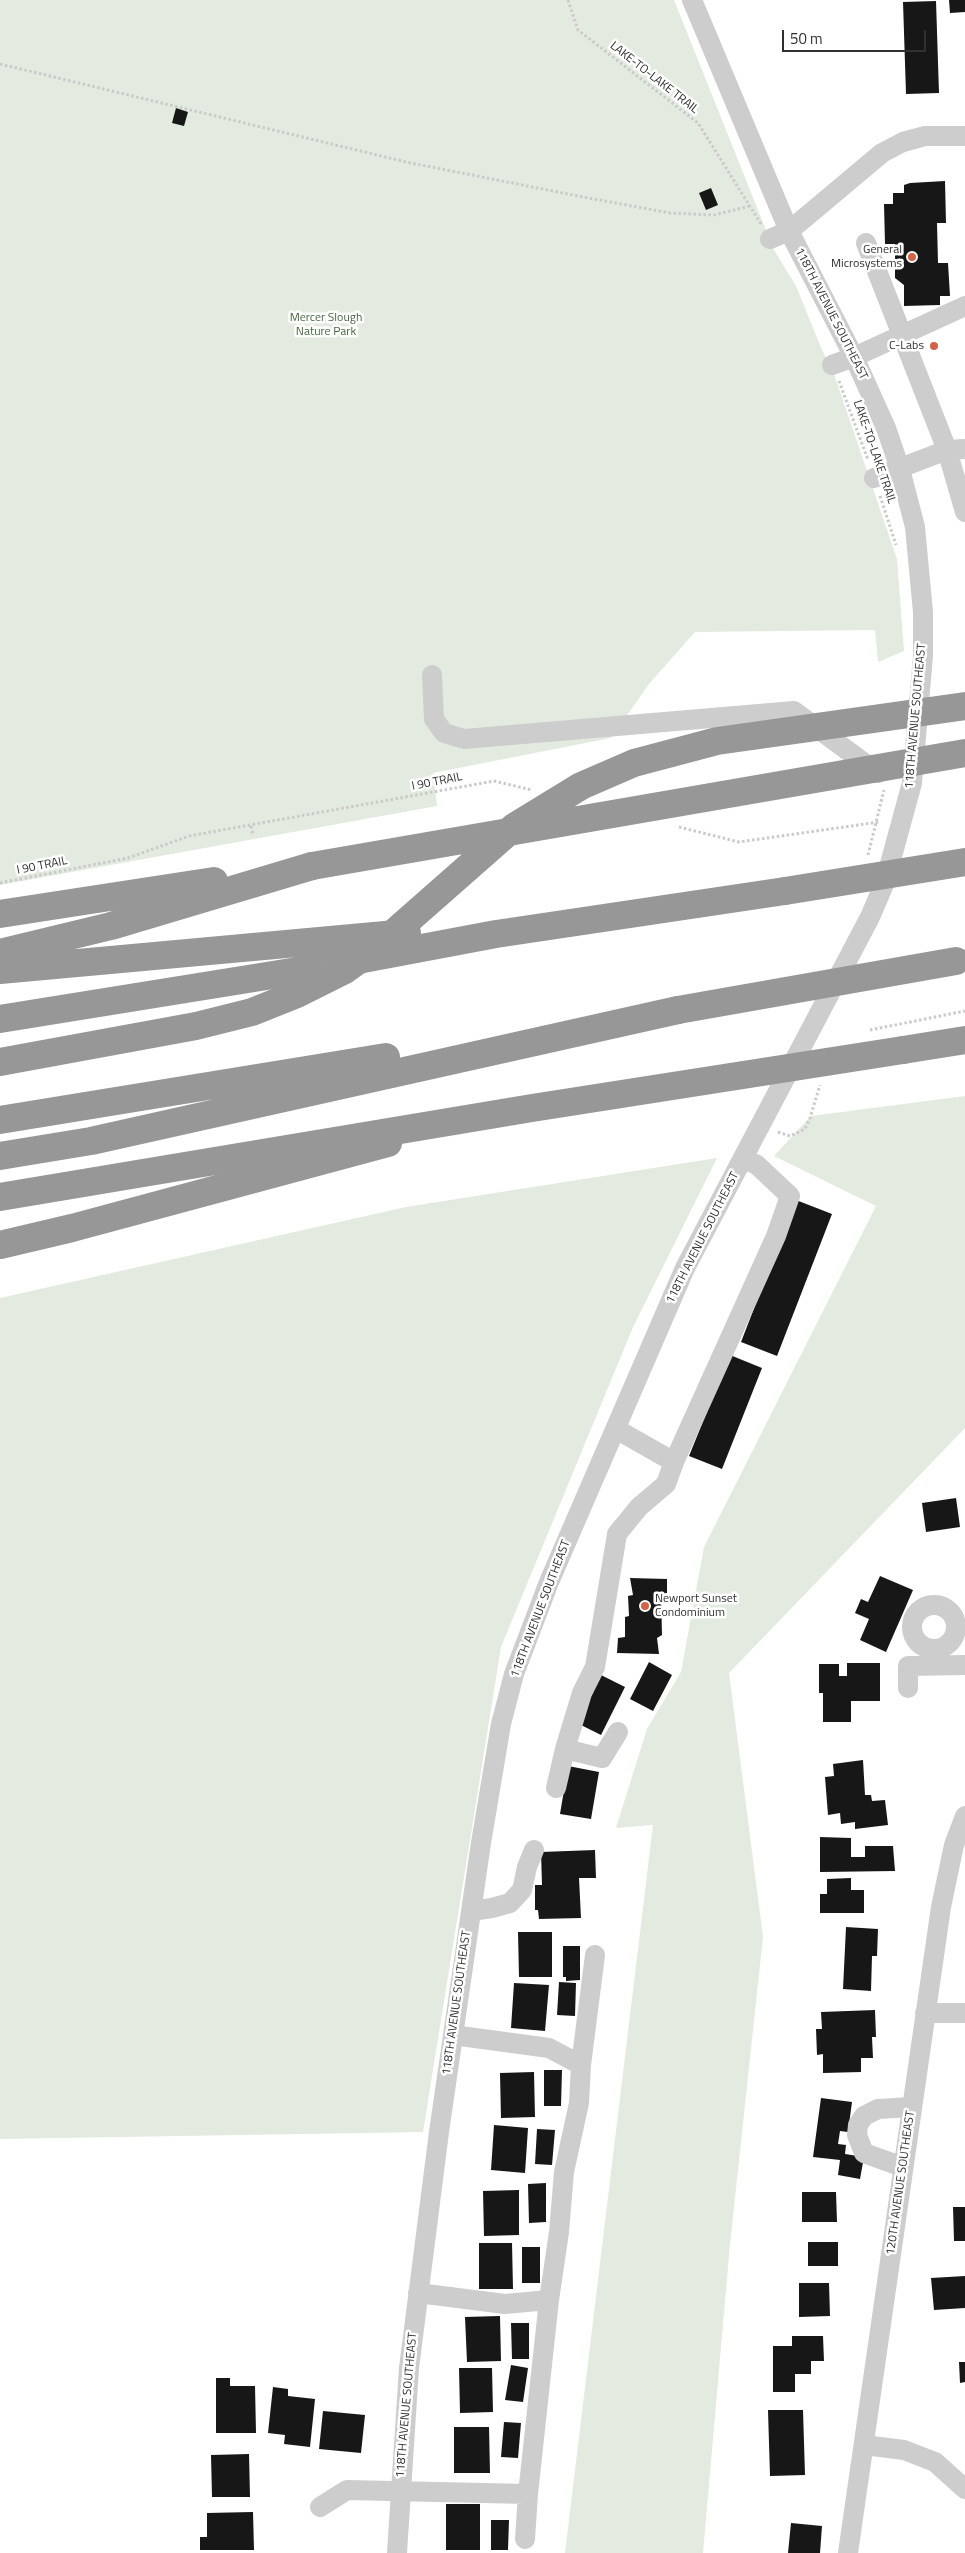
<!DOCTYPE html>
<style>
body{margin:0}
#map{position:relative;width:965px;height:2553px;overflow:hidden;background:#fff;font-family:"Titillium Web",sans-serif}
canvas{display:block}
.scale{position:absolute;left:782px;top:30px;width:144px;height:22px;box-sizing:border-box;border:2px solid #303030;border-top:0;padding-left:6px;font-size:15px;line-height:18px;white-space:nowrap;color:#303030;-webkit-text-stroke:4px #fff;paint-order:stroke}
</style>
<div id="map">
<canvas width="965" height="2553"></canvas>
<div class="scale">50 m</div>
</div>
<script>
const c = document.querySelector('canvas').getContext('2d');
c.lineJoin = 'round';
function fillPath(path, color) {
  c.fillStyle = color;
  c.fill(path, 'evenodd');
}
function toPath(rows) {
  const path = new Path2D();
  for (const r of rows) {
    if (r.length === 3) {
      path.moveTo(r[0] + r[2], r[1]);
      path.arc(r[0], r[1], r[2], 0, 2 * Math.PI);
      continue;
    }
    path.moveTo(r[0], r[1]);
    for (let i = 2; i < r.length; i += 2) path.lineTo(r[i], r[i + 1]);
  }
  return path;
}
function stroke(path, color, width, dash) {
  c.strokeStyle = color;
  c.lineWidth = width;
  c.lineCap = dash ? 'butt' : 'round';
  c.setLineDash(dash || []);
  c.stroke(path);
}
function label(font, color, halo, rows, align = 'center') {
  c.font = font + ' "Titillium Web",sans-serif';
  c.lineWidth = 5;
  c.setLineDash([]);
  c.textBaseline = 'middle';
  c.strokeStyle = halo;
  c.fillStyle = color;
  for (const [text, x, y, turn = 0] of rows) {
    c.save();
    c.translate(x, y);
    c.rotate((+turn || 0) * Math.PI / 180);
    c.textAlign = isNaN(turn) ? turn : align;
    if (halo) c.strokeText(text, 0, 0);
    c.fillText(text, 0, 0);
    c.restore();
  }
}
fillPath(toPath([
 [0,0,674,0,774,250,796,286,822,350,833,371,897,559,904,651,878,662,875,630,695,632,649,684,611,738,433,773,437,806,0,885],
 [965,1096,965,1428,729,1673,763,1937,730,2244,703,2553,565,2553,653,1825,616,1828,647,1729,681,1672,704,1547,876,1206,774,1156,811,1116],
 [717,1158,633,1327,501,1647,423,2132,0,2139,0,1298,406,1207]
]), '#e3ebe0');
fillPath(toPath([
 [949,0,965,0,965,12,950,13],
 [936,1,939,93,906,94,903,2],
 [176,108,188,112,184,126,172,123],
 [945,181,946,223,937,223,938,263,948,263,950,296,940,296,940,305,904,306,904,285,895,278,895,244,885,244,884,204,893,204,893,193,904,193,904,185,910,183],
 [711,188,718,205,706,210,699,193],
 [796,1200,832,1214,777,1356,741,1342],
 [730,1355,762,1368,722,1469,689,1456],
 [956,1498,960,1527,926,1532,922,1503],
 [880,1576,913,1590,886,1652,860,1640,869,1619,855,1613,861,1599,868,1602],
 [630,1578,667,1579,667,1593,661,1594,662,1635,657,1638,659,1654,617,1653,618,1638,625,1637,625,1617,629,1616,628,1596,633,1595],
 [649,1662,672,1675,653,1711,630,1699],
 [847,1663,880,1663,880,1701,851,1701,851,1722,823,1722,823,1693,819,1693,819,1664,839,1664,839,1676,847,1676],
 [601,1675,625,1687,601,1735,577,1723],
 [863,1760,865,1795,871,1795,872,1801,885,1800,888,1825,855,1829,855,1822,841,1824,840,1813,828,1815,825,1777,834,1776,833,1764],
 [568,1766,599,1772,591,1819,560,1814],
 [820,1837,851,1838,851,1857,865,1857,865,1846,893,1846,895,1871,820,1872],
 [595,1850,596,1878,579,1878,581,1918,539,1919,538,1910,535,1910,535,1885,542,1885,541,1852],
 [851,1878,851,1890,864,1890,864,1913,820,1913,820,1894,827,1894,827,1879],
 [846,1927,878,1929,877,1956,872,1956,871,1991,843,1989],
 [518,1932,552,1932,552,1977,519,1977],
 [563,1946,580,1946,580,1980,566,1981,566,1977,563,1977],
 [559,1982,576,1983,575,2016,557,2015],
 [514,1983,549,1985,545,2031,511,2028],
 [875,2010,876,2037,872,2037,873,2058,861,2058,861,2072,823,2073,823,2054,817,2055,816,2029,822,2029,821,2012],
 [544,2070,562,2070,561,2106,544,2106],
 [534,2072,535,2117,501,2118,500,2073],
 [821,2098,852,2102,848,2132,840,2131,838,2144,846,2145,845,2154,864,2157,860,2179,838,2175,840,2160,813,2157],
 [494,2125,528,2128,525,2173,491,2170],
 [537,2129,555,2130,552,2165,535,2164],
 [546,2183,546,2222,529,2223,528,2184],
 [519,2190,519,2235,484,2236,483,2191],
 [802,2192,836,2192,837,2222,802,2222],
 [953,2207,965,2207,965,2241,954,2241],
 [808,2242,838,2242,838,2266,808,2266],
 [479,2243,512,2243,513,2289,479,2289],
 [522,2247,540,2247,540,2283,522,2283],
 [965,2276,965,2308,934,2310,931,2278],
 [799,2283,829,2283,830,2316,799,2317],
 [500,2316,501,2361,467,2362,465,2317],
 [511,2323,529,2323,529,2359,512,2359],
 [792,2336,823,2336,824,2361,811,2361,811,2374,795,2374,795,2392,773,2392,773,2346,792,2346],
 [959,2362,965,2362,965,2382,960,2383],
 [511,2365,528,2368,523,2402,505,2400],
 [459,2368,492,2368,493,2412,460,2413],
 [216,2378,230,2378,230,2386,255,2386,256,2433,216,2433],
 [273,2387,288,2389,288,2396,315,2399,310,2447,284,2444,285,2435,268,2433],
 [768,2410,803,2410,805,2475,770,2476],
 [323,2411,365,2415,361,2453,319,2449],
 [504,2422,521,2423,518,2458,501,2457],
 [454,2427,489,2427,490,2473,454,2473],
 [249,2454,250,2497,212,2497,211,2455],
 [446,2504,480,2504,480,2550,446,2550],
 [253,2512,254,2550,200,2550,200,2537,207,2537,207,2513],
 [491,2520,509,2520,508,2550,491,2550],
 [791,2523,822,2526,820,2553,788,2553]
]), '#171717');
stroke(toPath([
 [568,0,578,30,698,123,761,224],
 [0,64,406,162,583,197,670,213,714,215,750,206],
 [839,381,868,460],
 [880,496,896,545],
 [251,826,253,836],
 [679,827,739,842,879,822],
 [868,855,884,790],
 [0,883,128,858,189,836,494,781,532,790],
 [870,1030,965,1011],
 [778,1132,790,1136,805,1129,810,1118,820,1085]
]), '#cacaca', 3, [2.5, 2.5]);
stroke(toPath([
 [770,239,789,231,882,153,903,142,925,136,965,136],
 [866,243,947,450,965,512],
 [832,365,854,357,965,306],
 [874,478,947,450,965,449],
 [432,675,434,719,444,733,464,739,794,711,878,773],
 [616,1429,674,1462,776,1236,790,1196,757,1165,743,1158],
 [934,1627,22],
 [908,1688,908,1666,965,1665],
 [618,1732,602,1758,565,1749,582,1693,595,1667,617,1534,639,1507,666,1484,674,1462],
 [556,1788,565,1749],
 [471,1911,492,1908,510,1903,522,1890,527,1867,534,1850],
 [925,2013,965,2013],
 [581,2065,595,1955],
 [903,2167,864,2153,857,2135,858,2125,864,2116,878,2109,911,2107],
 [418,2293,505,2304,549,2300,559,2232,564,2172,579,2103,581,2065,549,2048,453,2035],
 [864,2445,904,2450,935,2462,965,2489],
 [320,2507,347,2490,528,2494,549,2300],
 [525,2539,528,2494],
 [397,2553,409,2368,439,2132,481,1843,501,1724,514,1674,549,1582,685,1268,870,917,885,882,912,783,923,656,923,612,915,527,900,469,886,428,854,357,789,231,692,0],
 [848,2553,941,1907,954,1845,965,1816]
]), '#cdcdcd', 20);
stroke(toPath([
 [0,914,214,881],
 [0,953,111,926,312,866],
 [0,970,407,933],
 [0,1019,310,969,496,934,785,891],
 [903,1050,965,1040],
 [0,1120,386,1057],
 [0,1156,91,1141,678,1010],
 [0,1245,72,1228,388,1143]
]), '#979797', 28);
stroke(toPath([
 [312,866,965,753],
 [785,891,965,862],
 [678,1010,956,961],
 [0,1062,196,1026,252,1012,297,994,345,970,381,944,514,827,581,786,634,763,717,741,965,706],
 [0,1197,532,1108,903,1050]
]), '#979797', 28);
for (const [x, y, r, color] of [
 [912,257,5,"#d16448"],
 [934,346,5,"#d16448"],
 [645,1606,5,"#d16448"]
]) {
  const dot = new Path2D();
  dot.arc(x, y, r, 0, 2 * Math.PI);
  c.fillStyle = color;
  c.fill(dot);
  stroke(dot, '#fff', 2);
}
label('12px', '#303030', '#fff', [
 ["LAKE-TO-LAKE TRAIL",654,78,38],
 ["118TH AVENUE SOUTHEAST",831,314,63],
 ["LAKE-TO-LAKE TRAIL",874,452,71],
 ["118TH AVENUE SOUTHEAST",916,716,-85],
 ["I 90 TRAIL",437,782,-11],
 ["I 90 TRAIL",42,866,-11],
 ["118TH AVENUE SOUTHEAST",703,1238,-63],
 ["118TH AVENUE SOUTHEAST",541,1609,-69],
 ["118TH AVENUE SOUTHEAST",457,2003,-82],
 ["120TH AVENUE SOUTHEAST",901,2183,-82],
 ["118TH AVENUE SOUTHEAST",407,2405,-85]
]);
label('12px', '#303030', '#fff', [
 ["General",902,250],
 ["Microsystems",902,264],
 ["C-Labs",924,346],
 ["Newport Sunset",655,1599,"left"],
 ["Condominium",655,1613,"left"]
], 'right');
label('12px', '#496742', '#fff', [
 ["Mercer Slough",326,318],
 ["Nature Park",326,332]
]);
</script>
